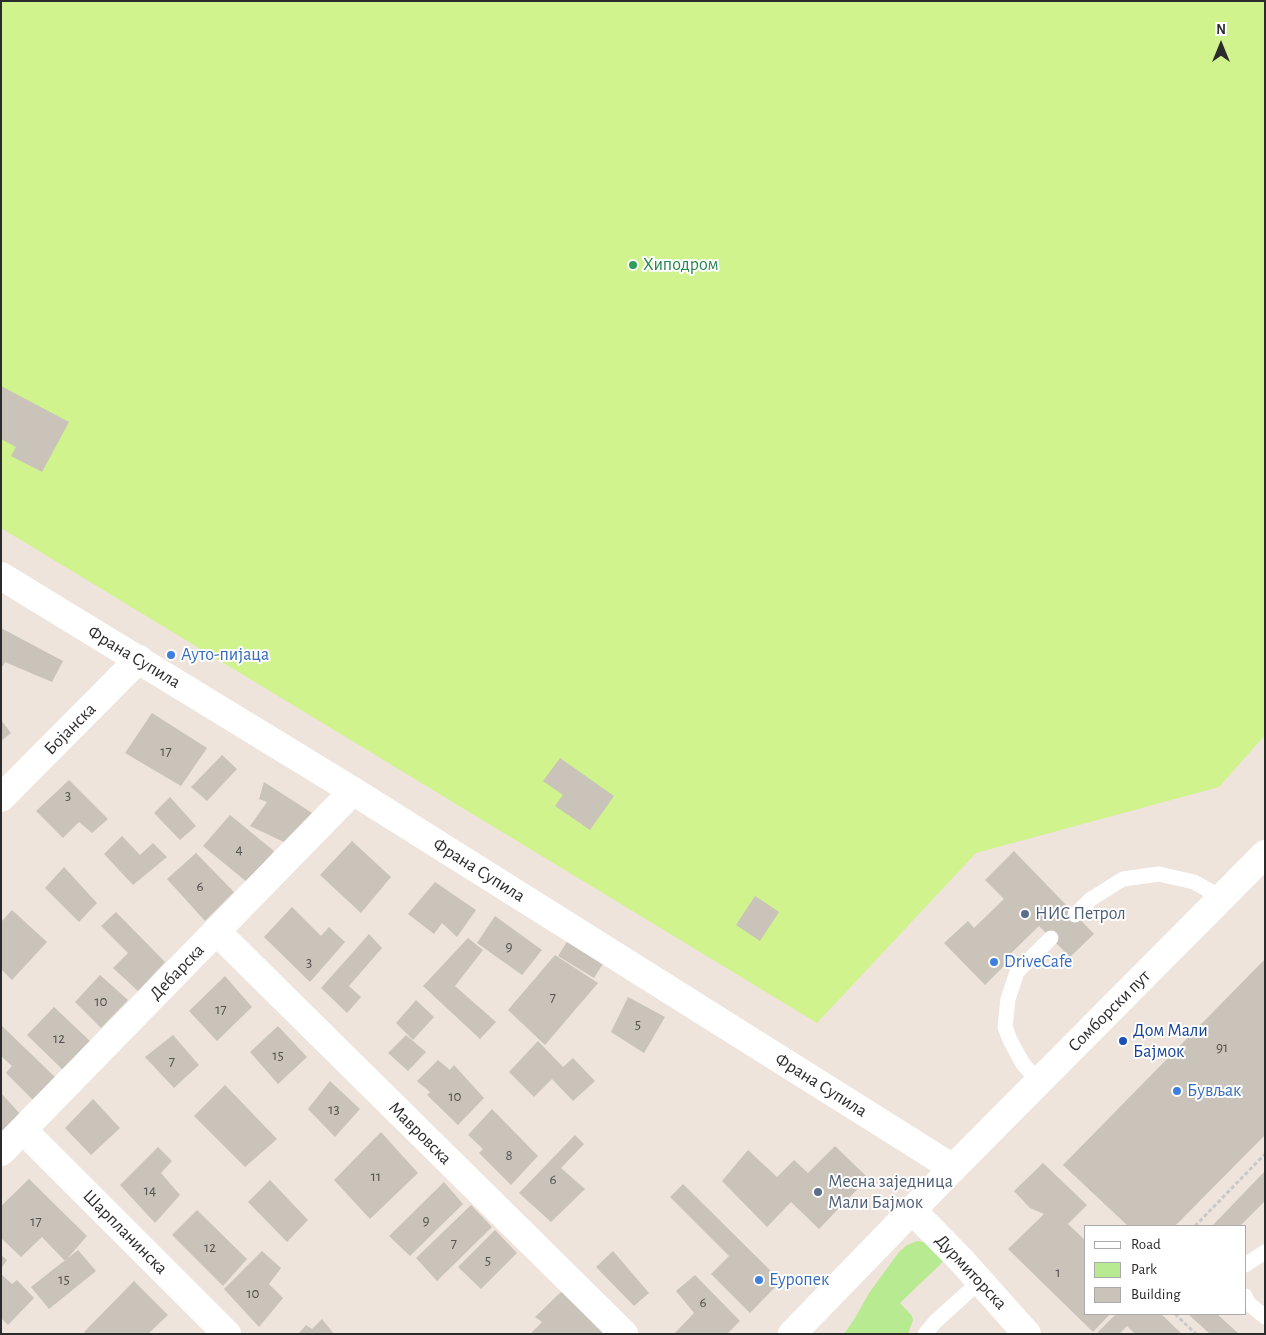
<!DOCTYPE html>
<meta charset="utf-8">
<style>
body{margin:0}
#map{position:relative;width:1266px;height:1335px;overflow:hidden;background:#eee4db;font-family:"Alegreya Sans",sans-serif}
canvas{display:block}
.frame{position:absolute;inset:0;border:2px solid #2b2b2b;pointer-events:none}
.legend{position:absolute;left:1084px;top:1225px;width:162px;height:90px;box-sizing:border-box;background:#fff;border:1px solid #aaa;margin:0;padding:6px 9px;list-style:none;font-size:15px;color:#2b2b2b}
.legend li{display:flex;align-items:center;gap:10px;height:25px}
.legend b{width:25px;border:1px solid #aaa}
.north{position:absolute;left:1196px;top:20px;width:50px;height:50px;-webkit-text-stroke:4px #fff;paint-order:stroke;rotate:0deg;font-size:14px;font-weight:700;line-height:20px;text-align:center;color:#2b2b2b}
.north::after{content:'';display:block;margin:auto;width:18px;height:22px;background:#2b2b2b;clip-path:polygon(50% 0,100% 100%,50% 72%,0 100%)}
</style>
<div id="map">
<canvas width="1266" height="1335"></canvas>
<div class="frame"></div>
<ul class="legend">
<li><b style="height:6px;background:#fff"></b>Road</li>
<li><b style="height:14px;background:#b8ea92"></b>Park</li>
<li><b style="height:14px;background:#c9c3ba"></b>Building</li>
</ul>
<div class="north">N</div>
</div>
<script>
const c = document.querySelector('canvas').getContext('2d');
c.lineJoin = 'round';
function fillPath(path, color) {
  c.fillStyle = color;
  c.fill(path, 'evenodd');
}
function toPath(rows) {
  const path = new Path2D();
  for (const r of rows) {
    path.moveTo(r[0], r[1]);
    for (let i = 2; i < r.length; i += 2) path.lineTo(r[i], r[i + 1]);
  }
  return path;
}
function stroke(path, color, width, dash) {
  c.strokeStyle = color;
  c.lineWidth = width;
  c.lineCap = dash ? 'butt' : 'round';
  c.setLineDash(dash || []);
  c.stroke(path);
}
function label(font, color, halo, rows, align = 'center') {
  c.font = font + ' "Alegreya Sans",sans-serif';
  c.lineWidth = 4;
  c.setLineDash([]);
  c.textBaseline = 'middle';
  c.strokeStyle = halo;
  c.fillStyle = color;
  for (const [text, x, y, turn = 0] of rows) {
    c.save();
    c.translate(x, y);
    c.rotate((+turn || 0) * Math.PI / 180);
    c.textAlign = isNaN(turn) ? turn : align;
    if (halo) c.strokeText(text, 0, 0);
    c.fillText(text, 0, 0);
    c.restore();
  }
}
fillPath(toPath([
 [917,1241,931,1243,949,1256,900,1303,912,1316,913,1320,908,1334,844,1334,855,1318,869,1293,899,1252,907,1245]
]), '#b8ea92');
fillPath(toPath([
 [1,1,1265,1,1265,735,1219,787,976,853,817,1023,1,528]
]), '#d0f38d');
fillPath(toPath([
 [1,386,69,422,42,472,11,456,16,447,1,439],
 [1,628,63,661,52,682,5,662,3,666,1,666],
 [152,713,207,748,181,786,125,753],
 [1,720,11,733,1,741],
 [222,755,237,769,207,801,191,787],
 [560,758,614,796,590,830,555,806,563,795,543,781],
 [69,780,108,819,92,833,79,822,63,838,36,811],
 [264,782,312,813,286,843,250,826,267,802,259,799],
 [170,797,196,826,180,840,154,813],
 [230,815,274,851,248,883,203,846],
 [122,836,140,855,153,843,167,857,133,885,104,854],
 [352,841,391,877,361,913,320,875],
 [1014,851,1094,934,1070,957,1039,926,1005,959,1008,962,985,985,944,943,968,921,974,928,1004,899,985,880],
 [196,853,234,892,205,921,167,879],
 [64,867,97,903,79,922,45,888],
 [435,882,476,910,457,937,442,923,434,934,408,914],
 [755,896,779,912,760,941,736,925],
 [292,907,321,936,329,927,345,942,310,982,264,937],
 [12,910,47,942,12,980,1,969,1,922],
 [116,912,165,962,138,991,113,968,128,953,101,926],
 [495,916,542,950,522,975,477,943],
 [369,934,382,948,349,986,361,997,347,1013,321,988],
 [570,937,606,959,594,978,558,956],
 [468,938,483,950,455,986,496,1022,480,1039,423,986],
 [555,955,598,983,545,1045,508,1010],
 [1265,959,1265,1135,1175,1226,1128,1226,1063,1165],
 [100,975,128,1000,101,1028,75,1002],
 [225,976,252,1007,217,1041,189,1011],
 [628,997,665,1017,644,1053,611,1032],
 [416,1000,434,1017,413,1040,396,1023],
 [54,1007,91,1042,64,1071,27,1035],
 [1,1025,56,1078,35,1102,6,1073,12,1066,1,1056],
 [278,1026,307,1057,278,1084,250,1052],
 [173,1035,199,1065,174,1088,145,1057],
 [406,1035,426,1052,408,1071,388,1053],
 [538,1041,563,1067,573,1058,595,1081,573,1101,552,1079,534,1097,509,1072],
 [438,1060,450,1070,454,1065,484,1098,458,1125,427,1095,430,1092,417,1081],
 [330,1081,360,1109,335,1137,308,1109],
 [225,1085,277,1139,245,1167,194,1116],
 [1,1093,22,1116,1,1136],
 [93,1099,120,1128,91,1155,65,1128],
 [492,1109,538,1156,511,1185,479,1153,483,1149,468,1135],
 [381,1132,418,1173,370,1219,334,1180],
 [575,1135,584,1144,561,1168,585,1189,551,1222,519,1193],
 [835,1146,868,1178,819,1229,791,1202,767,1227,722,1181,748,1150,777,1177,794,1160,808,1173],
 [158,1147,172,1161,161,1173,180,1195,155,1223,120,1185],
 [1043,1163,1087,1205,1068,1224,1085,1240,1085,1314,1110,1314,1093,1332,1008,1249,1044,1214,1030,1208,1014,1191],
 [1265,1171,1265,1201,1240,1226,1212,1226],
 [29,1179,87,1236,65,1261,42,1237,21,1257,1,1238,1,1206],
 [270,1180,308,1220,287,1242,248,1202],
 [444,1182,463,1204,410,1256,389,1236],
 [683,1184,781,1281,750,1313,711,1274,729,1256,670,1197],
 [471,1205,492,1227,437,1281,416,1258],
 [197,1210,247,1259,223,1286,172,1235],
 [495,1230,517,1253,481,1289,458,1267],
 [78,1250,96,1271,49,1309,31,1287],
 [262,1251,281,1268,269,1284,283,1298,259,1327,224,1289],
 [613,1251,649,1293,634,1306,596,1267],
 [1,1255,7,1260,1,1269],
 [1,1274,12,1284,17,1280,34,1298,8,1325,1,1318],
 [695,1275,740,1321,727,1334,674,1334,694,1313,676,1291],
 [134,1281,168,1315,148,1334,85,1334,84,1332],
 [562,1291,604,1334,530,1334,542,1322,535,1317],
 [1113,1314,1161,1314,1182,1334,1135,1334,1127,1326,1119,1334,1099,1334,1098,1332,1115,1315],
 [1188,1314,1217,1314,1239,1334,1210,1334],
 [322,1319,334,1334,298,1334,306,1325,312,1329]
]), '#c9c3ba');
stroke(toPath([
 [1195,1226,1265,1154],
 [1175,1314,1196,1334]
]), '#c8c8c8', 3, [4, 2.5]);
stroke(toPath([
 [1075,915,1091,899,1123,879,1159,874,1194,882,1222,898],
 [1039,1081,1023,1064,1010,1040,1005,1027,1008,999,1017,972,1051,938],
 [1245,1265,1265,1252],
 [1245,1296,1248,1303,1265,1317],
 [925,1334,935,1322,980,1281]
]), '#fff', 15);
stroke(toPath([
 [1,798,139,659],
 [216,931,624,1334],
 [23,1130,227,1334],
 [1,1152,353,791]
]), '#fff', 28);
stroke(toPath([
 [1,576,353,791,953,1168],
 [913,1211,962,1261,1027,1334]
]), '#fff', 28);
stroke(toPath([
 [792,1334,953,1168,1265,854]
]), '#fff', 28);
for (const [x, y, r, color] of [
 [633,265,5,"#2e9e5b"],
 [171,655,5,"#3f7fe0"],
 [1025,914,5,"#5c6f8a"],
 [994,962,5,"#3f7fe0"],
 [1123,1041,5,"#1a4fb4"],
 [1177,1091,5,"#3f7fe0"],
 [818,1192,5,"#5c6f8a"],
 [759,1280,5,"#3f7fe0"]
]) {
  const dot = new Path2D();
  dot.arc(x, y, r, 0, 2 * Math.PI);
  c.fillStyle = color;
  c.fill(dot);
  stroke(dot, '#fff', 2);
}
label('15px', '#52514f', null, [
 ["17",166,751],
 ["3",68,795],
 ["4",239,849],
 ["6",200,886],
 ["9",509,946],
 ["3",309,962],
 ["7",553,997],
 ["10",101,1001],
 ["17",221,1009],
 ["5",638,1024],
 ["12",59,1038],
 ["91",1222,1047],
 ["15",278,1055],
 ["7",172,1061],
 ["10",455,1096],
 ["13",334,1109],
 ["8",509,1155],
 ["11",376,1176],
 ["6",553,1179],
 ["14",150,1190],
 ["9",426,1220],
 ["17",36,1221],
 ["7",454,1243],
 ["12",210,1247],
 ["5",488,1260],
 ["1",1058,1272],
 ["15",64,1279],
 ["10",253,1293],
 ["6",703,1302]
]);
label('18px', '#27864d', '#fff', [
 ["Хиподром",643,265]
], 'left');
label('18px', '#366cbe', '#fff', [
 ["Ауто-пијаца",181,655],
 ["DriveCafe",1004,962],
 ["Бувљак",1187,1091],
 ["Еуропек",769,1280]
], 'left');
label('18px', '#2b2b2b', '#fff', [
 ["Франа Супила",134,657,31],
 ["Бојанска",70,729,-45],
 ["Франа Супила",479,870,32],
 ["Дебарска",177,972,-46],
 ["Сомборски пут",1109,1011,-45],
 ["Франа Супила",821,1085,32],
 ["Мавровска",420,1133,45],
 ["Шарпланинска",125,1232,45],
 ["Дурмиторска",971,1272,47]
]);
label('18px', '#4e5e75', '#fff', [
 ["НИС Петрол",1035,914],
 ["Месна заједница",828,1182],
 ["Мали Бајмок",828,1203]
], 'left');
label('18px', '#164399', '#fff', [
 ["Дом Мали",1133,1031],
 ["Бајмок",1133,1052]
], 'left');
</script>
